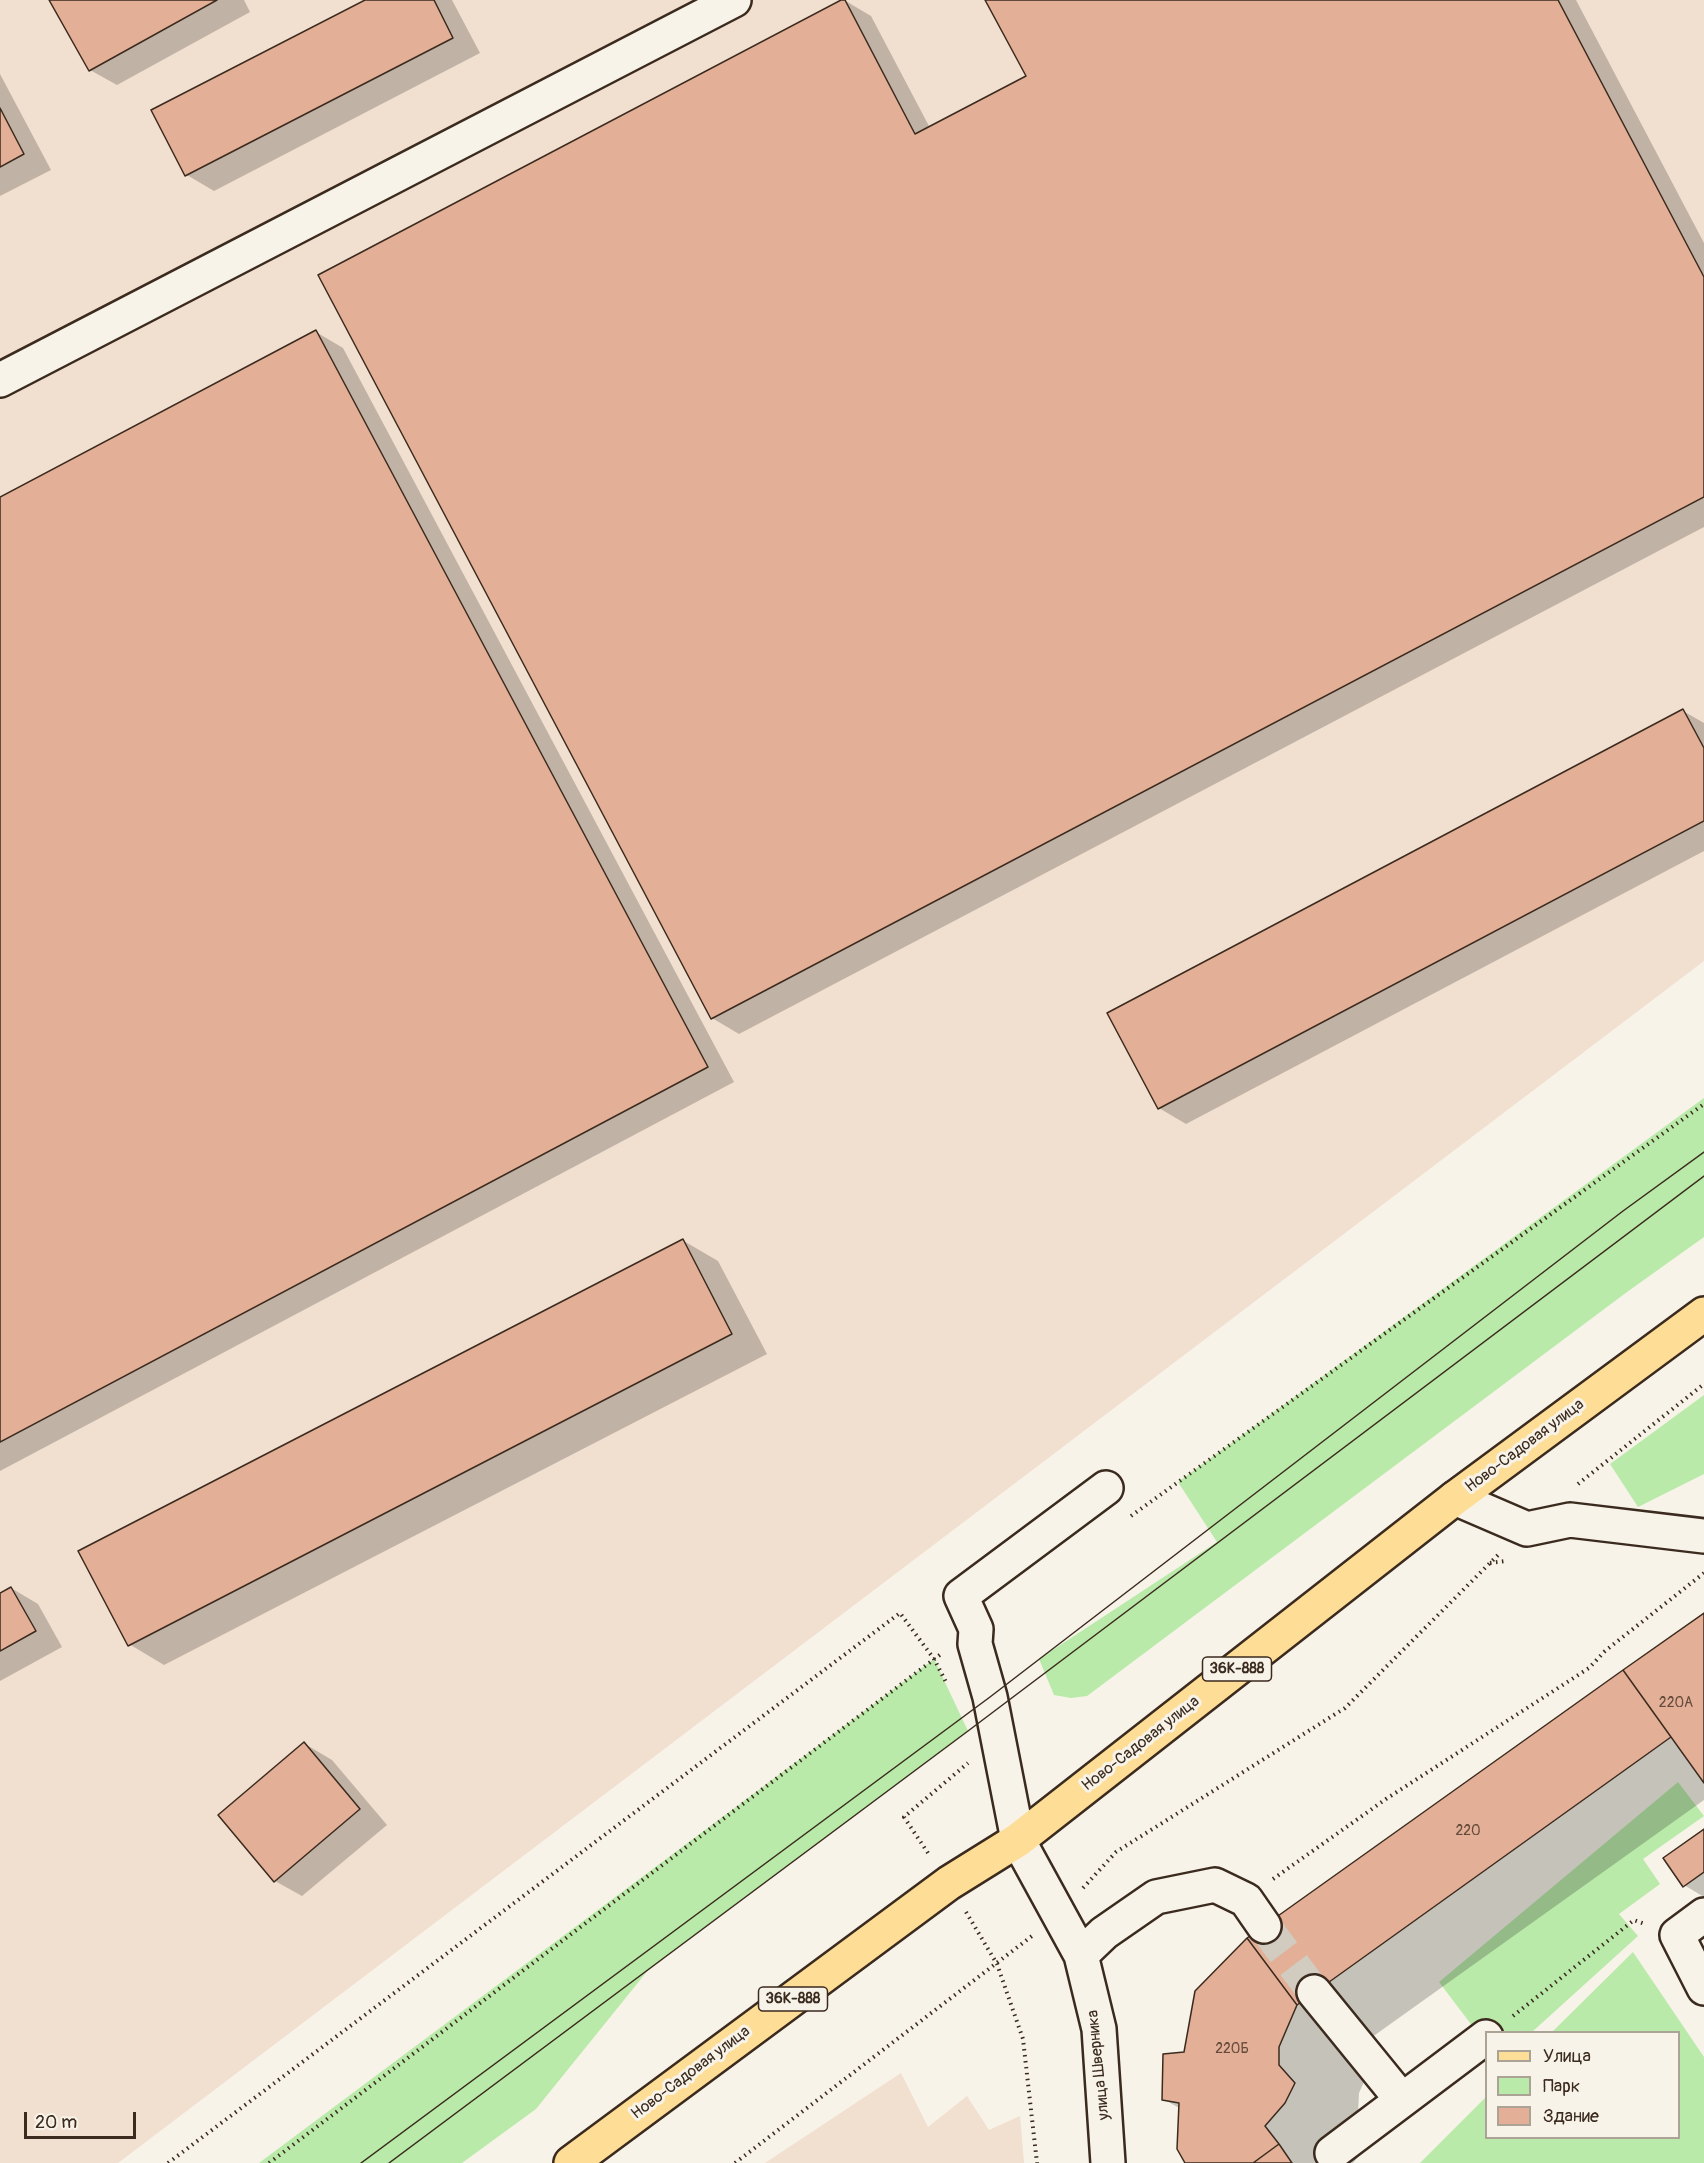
<!DOCTYPE html>
<meta charset="utf-8">
<style>
body{margin:0}
#map{position:relative;width:1704px;height:2163px;overflow:hidden;background:#f7f3e8;font-family:Pangolin,sans-serif}
canvas{display:block}
.legend{position:absolute;left:1485px;top:2031px;width:195px;height:108px;box-sizing:border-box;background:#f7f3e8;border:2px solid #aca397;margin:0;padding:8px 10px;list-style:none;font-size:18px;color:#3b2a1e}
.legend li{display:flex;align-items:center;gap:12px;height:30px}
.legend b{width:30px;border:2px solid #aca397}
.scale{position:absolute;left:24px;top:2112px;width:112px;height:27px;box-sizing:border-box;border:3px solid #3b2a1e;border-top:0;padding-left:8px;font-size:18px;line-height:21px;white-space:nowrap;color:#3b2a1e;-webkit-text-stroke:4px #f7f3e8;paint-order:stroke}
</style>
<div id="map">
<canvas width="1704" height="2163"></canvas>
<ul class="legend">
<li><b style="height:8px;background:#fedd96"></b>Улица</li>
<li><b style="height:16px;background:#b9eaa9"></b>Парк</li>
<li><b style="height:16px;background:#e3af96"></b>Здание</li>
</ul>
<div class="scale">20 m</div>
</div>
<script>
const c = document.querySelector('canvas').getContext('2d');
c.lineJoin = 'round';
function fillPath(path, color) {
  c.fillStyle = color;
  c.fill(path, 'evenodd');
}
function toPath(rows) {
  const path = new Path2D();
  for (const r of rows) {
    path.moveTo(r[0], r[1]);
    for (let i = 2; i < r.length; i += 2) path.lineTo(r[i], r[i + 1]);
  }
  return path;
}
function stroke(path, color, width, dash) {
  c.strokeStyle = color;
  c.lineWidth = width;
  c.lineCap = dash ? 'butt' : 'round';
  c.setLineDash(dash || []);
  c.stroke(path);
}
function label(font, color, halo, rows, align = 'center') {
  c.font = font + ' Pangolin,sans-serif';
  c.lineWidth = 6;
  c.setLineDash([]);
  c.textBaseline = 'middle';
  c.strokeStyle = halo;
  c.fillStyle = color;
  for (const [text, x, y, turn = 0] of rows) {
    c.save();
    c.translate(x, y);
    c.rotate((+turn || 0) * Math.PI / 180);
    c.textAlign = isNaN(turn) ? turn : align;
    if (halo) c.strokeText(text, 0, 0);
    c.fillText(text, 0, 0);
    c.restore();
  }
}
fillPath(toPath([
 [0,0,1704,0,1704,961,118,2163,0,2163],
 [901,2073,928,2127,967,2096,989,2130,1020,2116,1024,2163,765,2163]
]), '#f1dfcf');
fillPath(toPath([
 [1704,1098,1704,1237,1627,1292,1087,1696,1071,1698,1054,1695,1039,1659,1217,1542,1178,1482],
 [1704,1395,1704,1474,1638,1507,1610,1464],
 [934,1659,968,1731,649,1969,536,2109,462,2163,259,2163],
 [1678,1782,1704,1816,1643,1859,1660,1884,1619,1914,1638,1936,1532,2032,1486,2032,1486,2044,1439,1982],
 [1633,1952,1704,2057,1704,2163,1420,2163,1486,2097,1486,2138,1678,2138,1678,2032,1552,2032]
]), '#b9eaa9');
fillPath(toPath([
 [51,0,244,0,250,12,117,85,90,70],
 [368,0,452,0,480,53,214,191,187,175,153,111],
 [844,0,871,16,930,128,1028,77,987,0,1576,0,1704,243,1704,527,739,1034,712,1018],
 [0,74,51,170,0,196],
 [316,332,343,348,734,1082,0,1471,0,499],
 [1683,711,1704,723,1704,851,1186,1124,1159,1108],
 [682,1240,718,1261,767,1354,164,1665,129,1644],
 [11,1588,38,1604,62,1647,0,1681,0,1594],
 [1704,1615,1704,1800,1368,2040,1377,2052,1359,2093,1358,2113,1374,2130,1365,2149,1353,2163,1187,2163,1181,2109,1163,2099,1185,2053,1248,1939],
 [305,1744,332,1760,387,1825,302,1896,275,1881],
 [1704,1830,1704,1897,1684,1885]
]), '#0003');
const building = toPath([
 [49,0,217,0,89,71,49,0],
 [365,0,434,0,453,38,185,176,151,110,365,0],
 [841,0,845,0,915,134,1026,76,985,0,1558,0,1704,277,1704,497,711,1019,318,275,841,0],
 [0,108,24,154,0,167,0,108],
 [316,330,708,1067,0,1442,0,497,316,330],
 [1683,709,1704,748,1704,821,1158,1109,1107,1013,1683,709],
 [683,1239,732,1334,128,1646,78,1551,683,1239],
 [11,1587,36,1631,0,1651,0,1593,11,1587],
 [1704,1613,1704,1783,1623,1670,1704,1613],
 [1623,1670,1671,1737,1297,2005,1247,1938,1623,1670],
 [304,1742,360,1809,274,1882,218,1815,304,1742],
 [1704,1829,1704,1872,1683,1887,1663,1858,1704,1829],
 [1247,1938,1297,2005,1279,2047,1279,2065,1295,2083,1285,2103,1265,2126,1279,2144,1253,2163,1185,2163,1177,2149,1179,2103,1162,2100,1163,2054,1184,2052,1195,1991,1247,1938],
 [1279,2144,1292,2163,1253,2163,1279,2144]
]);
fillPath(building, '#e3af96');
stroke(building, '#3b2a1e', 1.5);
stroke(toPath([
 [1264,1926,1314,1992]
]), '#d1cbc0', 33, [33, 16]);
const minor = toPath([
 [0,380,734,0],
 [1106,1488,961,1596,976,1629,975,1644,990,1697,1018,1840,1081,1955,1099,2029,1108,2163],
 [1455,1498,1527,1529,1570,1520,1704,1536],
 [1704,1915,1677,1935,1704,1988],
 [1081,1955,1104,1933,1156,1897,1215,1885,1246,1900,1264,1926],
 [1314,1992,1402,2100],
 [1332,2153,1486,2037]
]);
const major = toPath([
 [571,2163,949,1883,1018,1840,1455,1498,1704,1314]
]);
stroke(minor, '#3b2a1e', 38);
stroke(major, '#3b2a1e', 38);
stroke(toPath([
 [1578,1484,1704,1384],
 [1131,1516,1704,1104],
 [1490,1563,1506,1561],
 [928,1853,904,1817,968,1763],
 [1273,1879,1386,1799,1589,1668,1605,1651,1704,1573],
 [1083,1888,1116,1852,1345,1708,1498,1555],
 [966,1912,997,1964,1023,2039,1037,2163],
 [1513,2016,1634,1920,1645,1924],
 [168,2163,900,1613,934,1659,947,1684],
 [269,2163,941,1654],
 [735,2163,1032,1936]
]), '#3b2a1e', 4, [1.5, 4.5]);
stroke(minor, '#f7f3e8', 33);
stroke(major, '#fedd96', 33);
stroke(toPath([
 [361,2163,990,1697,1623,1211,1704,1152],
 [389,2163,968,1731,1704,1176]
]), '#3b2a1e', 1.5);
label('14px', '#654b3c', null, [
 ["220А",1676,1703],
 ["220",1468,1831],
 ["220Б",1232,2049]
]);
for (const [x, y, w] of [
 [1237,1669,69],
 [793,1999,69]
]) {
  const box = new Path2D();
  box.roundRect(x - w / 2, y - 12, w, 24, 4.5);
  c.fillStyle = '#f7f3e8';
  c.fill(box);
  stroke(box, '#3b2a1e', 1.5);
}
label('bold 15px', '#3b2a1e', null, [
 ["36К-888",1237,1669],
 ["36К-888",793,1999]
]);
label('16px', '#3b2a1e', '#f7f3e8', [
 ["Ново-Садовая улица",1525,1446,-37],
 ["Ново-Садовая улица",1141,1744,-38],
 ["улица Шверника",1099,2065,-96],
 ["Ново-Садовая улица",691,2073,-37]
]);
</script>
